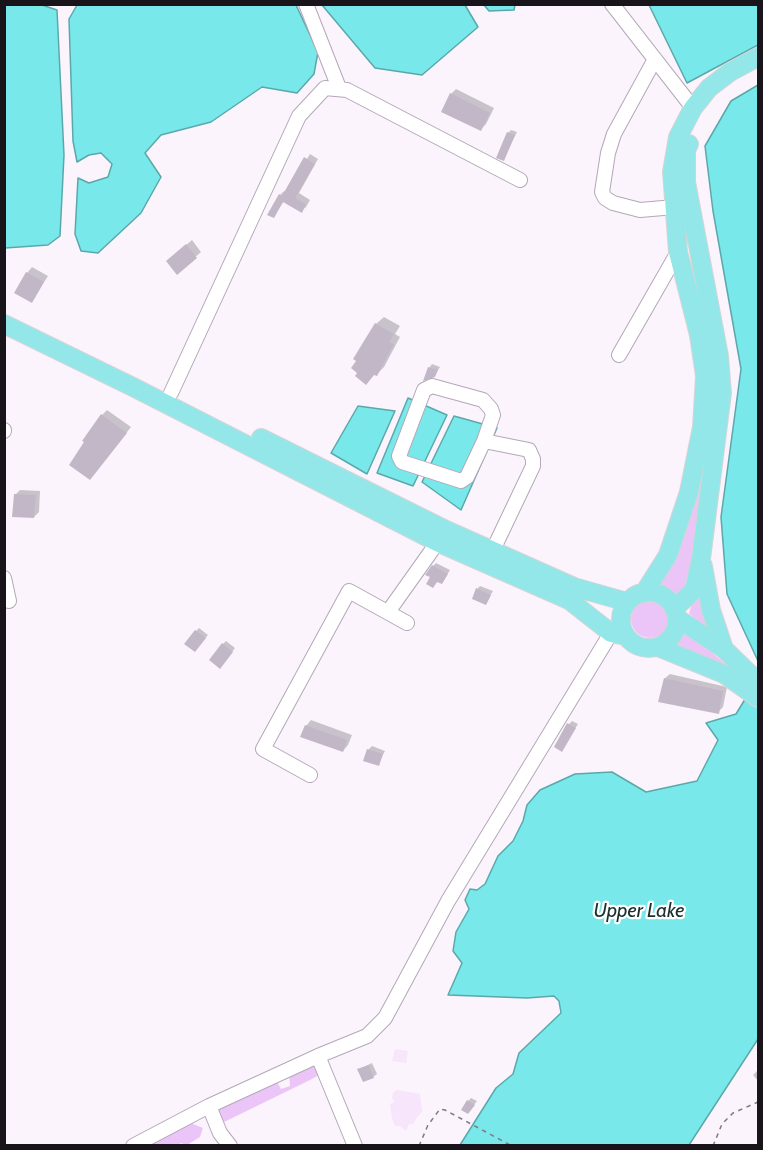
<!DOCTYPE html>
<style>
body{margin:0}
#map{position:relative;width:763px;height:1150px;overflow:hidden;background:#fbf4fd;font-family:Cabin,sans-serif}
canvas{display:block}
.frame{position:absolute;inset:0;border:6px solid #181419;pointer-events:none}
</style>
<div id="map">
<canvas width="763" height="1150"></canvas>
<div class="frame"></div>
</div>
<script>
const c = document.querySelector('canvas').getContext('2d');
c.lineJoin = 'round';
function fillPath(path, color) {
  c.fillStyle = color;
  c.fill(path, 'evenodd');
}
function toPath(rows) {
  const path = new Path2D();
  for (const r of rows) {
    if (r.length === 3) {
      path.moveTo(r[0] + r[2], r[1]);
      path.arc(r[0], r[1], r[2], 0, 2 * Math.PI);
      continue;
    }
    path.moveTo(r[0], r[1]);
    for (let i = 2; i < r.length; i += 2) path.lineTo(r[i], r[i + 1]);
  }
  return path;
}
function stroke(path, color, width, dash) {
  c.strokeStyle = color;
  c.lineWidth = width;
  c.lineCap = dash ? 'butt' : 'round';
  c.setLineDash(dash || []);
  c.stroke(path);
}
function label(font, color, halo, rows, align = 'center') {
  c.font = font + ' Cabin,sans-serif';
  c.lineWidth = 4.5;
  c.setLineDash([]);
  c.textBaseline = 'middle';
  c.strokeStyle = halo;
  c.fillStyle = color;
  for (const [text, x, y, turn = 0] of rows) {
    c.save();
    c.translate(x, y);
    c.rotate((+turn || 0) * Math.PI / 180);
    c.textAlign = isNaN(turn) ? turn : align;
    if (halo) c.strokeText(text, 0, 0);
    c.fillText(text, 0, 0);
    c.restore();
  }
}
fillPath(toPath([
 [395,1049,408,1051,406,1063,392,1061],
 [397,1090,420,1094,422,1112,418,1116,413,1124,409,1124,406,1131,400,1126,395,1126,392,1118,390,1104,395,1102,392,1098,393,1093]
]), '#f6e5fb');
fillPath(toPath([
 [716,387,691,565,679,604,657,587],
 [698,584,709,634,689,613],
 [650,619,19],
 [683,626,701,643,744,680,671,646,676,641],
 [311,1063,318,1066,319,1075,310,1080,222,1123,218,1120,219,1110,223,1104,275,1078,281,1089,290,1086,289,1071],
 [190,1119,193,1124,203,1128,200,1137,187,1145,180,1143,180,1145,138,1146]
]), '#ebc5f8');
const water = toPath([
 [5,4,42,5,57,10,64,155,60,236,48,245,5,248,5,4],
 [77,5,296,5,318,52,314,74,297,93,262,87,211,122,161,135,145,153,161,177,141,213,98,253,81,251,75,234,78,178,89,183,108,177,112,164,101,153,89,155,77,162,73,141,69,19,77,5],
 [322,5,465,5,478,27,422,75,375,68,322,5],
 [484,5,515,5,514,10,489,11,484,5],
 [649,5,758,5,758,45,687,83,649,5],
 [758,85,758,661,727,594,721,517,741,369,713,211,705,146,731,101,758,85],
 [408,398,447,415,413,486,377,473,408,398],
 [358,406,395,411,367,474,331,453,358,406],
 [454,416,497,428,461,510,422,482,454,416],
 [758,678,758,1039,689,1145,460,1145,496,1088,513,1074,519,1053,561,1013,559,1001,554,996,527,998,448,995,462,963,453,951,456,932,469,909,465,900,470,889,477,890,485,884,498,856,513,841,523,821,527,805,540,790,575,774,612,772,646,792,697,781,718,740,706,723,736,714,758,678]
]);
fillPath(water, '#78e8ea');
stroke(water, '#5ba8ab', 1.5);
fillPath(toPath([
 [456,89,494,108,486,124,481,129,451,94],
 [511,130,517,132,503,160,508,133],
 [310,154,318,159,299,193,310,200,306,207,301,211,284,201,273,217,280,195,284,191,286,192],
 [192,240,201,252,177,273,173,256],
 [32,267,48,276,32,301,27,273],
 [384,317,400,326,395,334,400,337,384,367,377,374,376,324],
 [432,364,440,367,434,376,429,368],
 [107,410,131,427,95,473,102,415],
 [20,490,40,491,39,512,34,517,15,495],
 [436,563,450,570,442,583,432,576,433,566],
 [480,586,493,591,486,603,477,589],
 [199,628,208,635,198,647,196,631],
 [226,641,235,648,223,664,223,644],
 [670,674,727,687,723,707,718,712,665,678],
 [311,720,352,735,348,745,343,751,306,726],
 [572,721,578,724,562,750,569,724],
 [372,746,385,751,378,764,368,750],
 [372,1063,377,1074,373,1077,359,1069],
 [758,1070,758,1081,753,1075],
 [471,1098,477,1101,471,1109,468,1101]
]), '#0003');
fillPath(toPath([
 [450,93,490,113,481,131,441,112],
 [507,132,515,135,504,161,496,158],
 [304,157,315,164,295,198,306,204,302,213,283,202,274,218,267,215,279,194,282,196],
 [186,244,197,258,177,275,166,261],
 [26,272,44,282,32,303,14,293],
 [375,323,394,334,389,342,394,344,377,376,374,375,366,385,355,376,357,373,351,368,356,361,353,359],
 [428,367,438,370,435,377,423,381],
 [101,414,127,433,90,480,69,465,84,442,82,441],
 [14,494,36,495,34,518,12,517],
 [432,565,448,574,442,584,437,582,433,588,426,584,430,577,425,575],
 [476,588,491,595,486,605,472,599],
 [195,630,206,638,195,652,184,644],
 [222,643,233,652,220,669,209,660],
 [664,678,723,691,719,714,658,702],
 [567,723,576,728,562,752,554,747],
 [305,725,347,740,343,752,300,737],
 [367,749,383,754,379,766,363,761],
 [369,1065,374,1078,363,1082,357,1069],
 [467,1100,475,1105,468,1114,461,1110]
]), '#c2b7c6');
const minor = toPath([
 [306,4,339,88],
 [612,4,693,108],
 [655,59,614,134,608,153,602,192,605,198,613,203,640,210,675,207],
 [619,355,678,252],
 [432,386,483,400,491,409,493,415,484,441,467,477,461,481,402,462,399,456,424,390,432,386],
 [171,393,299,116,325,88,347,90,520,180],
 [4,430,4,431],
 [484,441,529,450,533,459,533,466,493,550],
 [4,578,9,601],
 [388,612,442,536],
 [310,775,263,749,349,591,407,623],
 [318,1056,355,1146],
 [209,1106,220,1133,230,1146],
 [133,1146,209,1106,318,1056,367,1036,385,1018,448,901,611,633]
]);
const major = toPath([
 [4,324,133,387,437,542,569,600,611,633,626,636],
 [261,438,446,530,574,587,627,602],
 [703,566,711,610,724,649],
 [649,620,28],
 [644,593,668,555,689,492,702,427,705,376,699,335,678,252,672,172,678,137,693,108,709,88,730,72,758,57],
 [674,609,694,590,701,559,722,393,719,356,686,182,686,150,689,144],
 [677,618,724,649,758,682],
 [658,647,724,674,758,698]
]);
stroke(minor, '#b3a8b7', 16);
stroke(major, '#d5d5d6', 20);
stroke(toPath([
 [419,1146,428,1125,440,1109,445,1110,512,1146],
 [713,1146,722,1124,733,1113,758,1102]
]), '#7f7a81', 1.5, [4.5, 4.5]);
stroke(minor, '#fff', 14);
stroke(major, '#94e7e9', 18);
label('italic 20px', '#1a2f2f', '#fff', [
 ["Upper Lake",639,911]
]);
</script>
